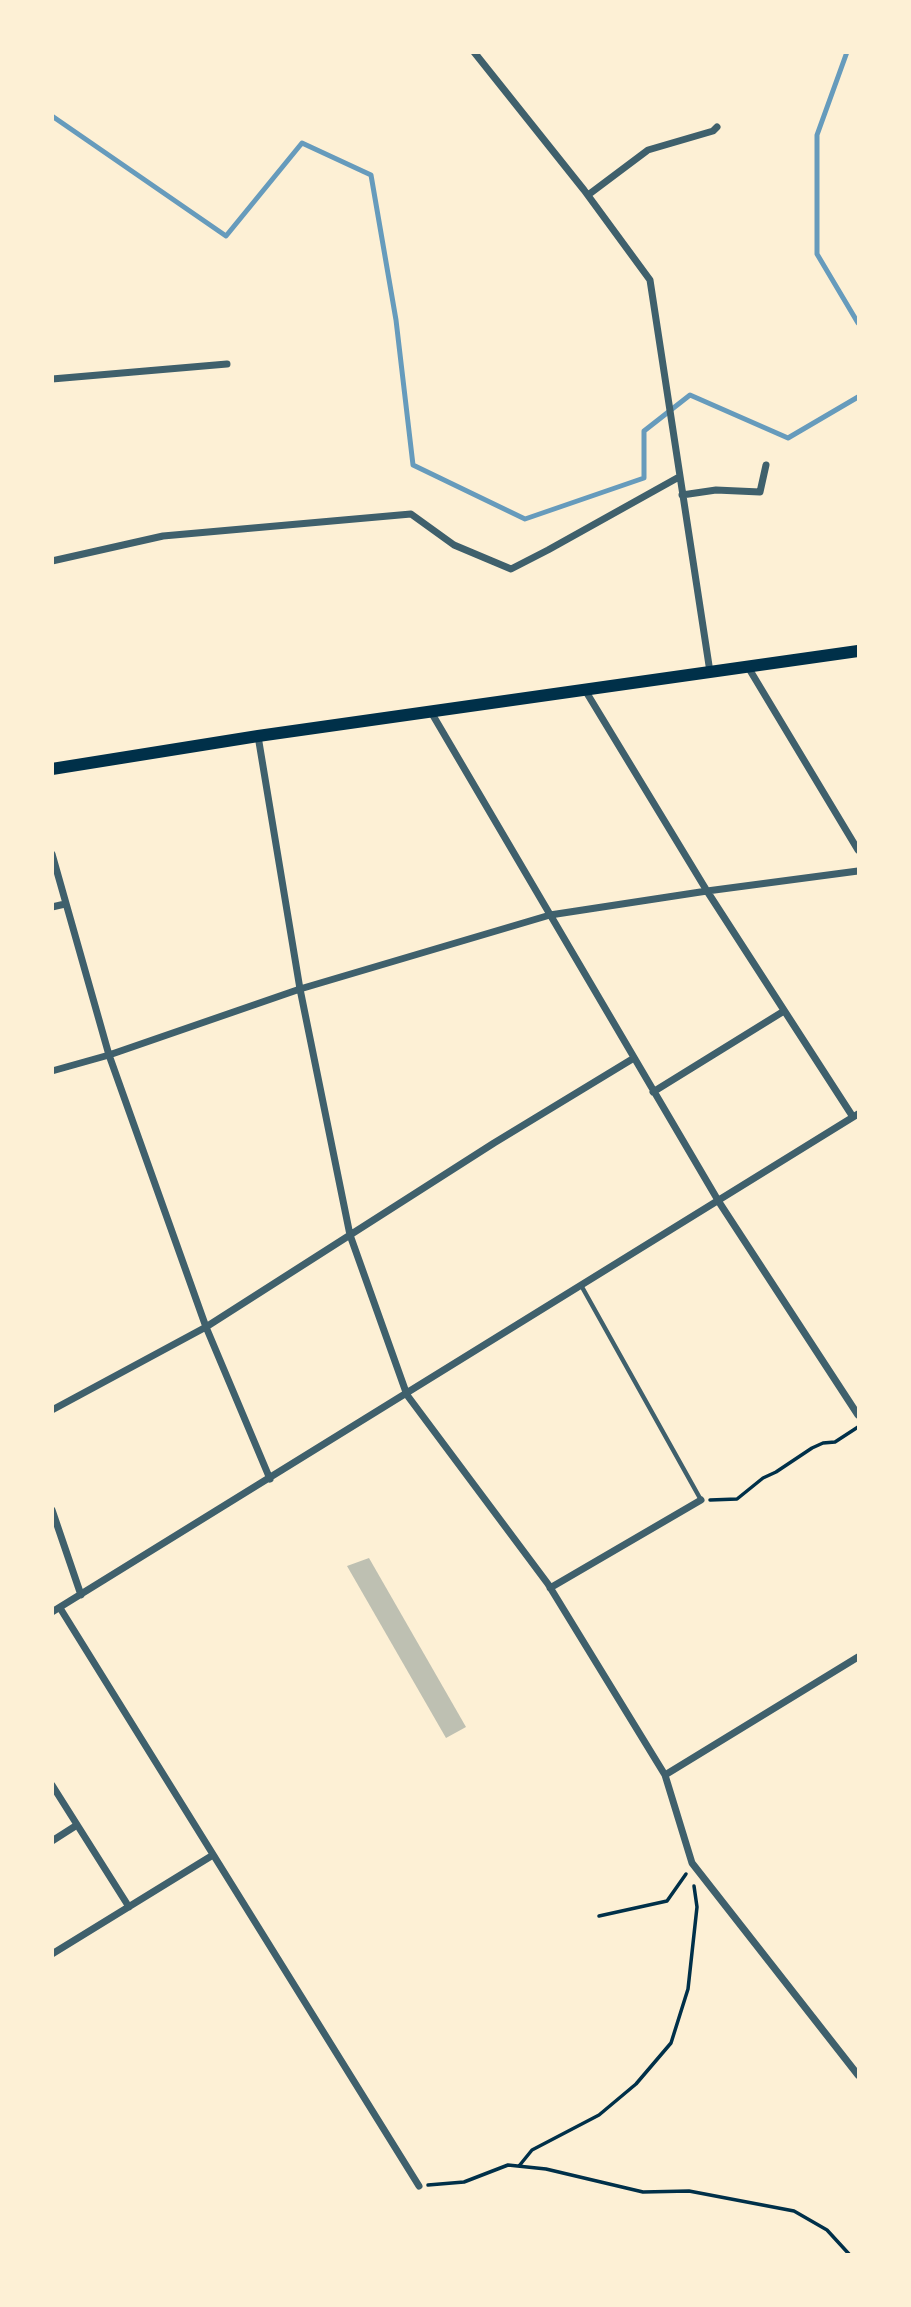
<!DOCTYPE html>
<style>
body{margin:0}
#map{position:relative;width:911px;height:2307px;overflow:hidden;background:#fdf0d5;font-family:Lato,sans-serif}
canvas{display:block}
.frame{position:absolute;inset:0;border:54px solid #fdf0d5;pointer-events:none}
</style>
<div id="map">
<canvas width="911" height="2307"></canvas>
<div class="frame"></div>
</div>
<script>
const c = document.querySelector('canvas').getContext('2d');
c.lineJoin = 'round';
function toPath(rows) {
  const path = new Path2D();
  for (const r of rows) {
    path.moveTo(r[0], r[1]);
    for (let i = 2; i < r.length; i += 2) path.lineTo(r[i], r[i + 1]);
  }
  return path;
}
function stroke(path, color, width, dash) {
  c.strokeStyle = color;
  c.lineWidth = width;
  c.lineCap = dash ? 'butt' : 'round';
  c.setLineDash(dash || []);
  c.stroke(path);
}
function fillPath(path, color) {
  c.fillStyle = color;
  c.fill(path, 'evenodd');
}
stroke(toPath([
 [847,52,817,135,817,254,858,323],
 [52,116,226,236,302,143,371,175,396,320,413,465,525,519,644,478,644,431,690,395,788,438,858,397]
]), '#669bbc', 5);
fillPath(toPath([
 [369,1558,466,1727,446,1738,347,1566]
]), '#bec0b2');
stroke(toPath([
 [710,1500,737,1499,763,1478,776,1472,812,1448,823,1443,835,1442,858,1427],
 [599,1916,667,1901,686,1874],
 [519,2166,532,2150,599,2115,636,2084,671,2043,688,1989,697,1907,694,1886],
 [428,2185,464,2182,508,2165,546,2169,643,2192,689,2191,794,2211,827,2230,849,2254]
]), '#003049', 3.5);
stroke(toPath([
 [582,1287,701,1500]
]), '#3f606c', 4.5);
stroke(toPath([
 [474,52,584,190,650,280,710,672],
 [588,195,648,150,713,131,717,127],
 [52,379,227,364],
 [682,495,716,490,760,492,766,465],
 [52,561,163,536,411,514,454,545,511,569,548,550,679,477],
 [748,667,858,850],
 [585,690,707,891,853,1117],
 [431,712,719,1202,858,1415],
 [258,736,300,989,350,1235,407,1395,548,1584,665,1775,692,1863,858,2075],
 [52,854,109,1055,206,1327,270,1479],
 [52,907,65,904],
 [52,1071,109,1055,300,989,550,915,707,891,858,871],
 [653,1092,784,1011],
 [52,1410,206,1327,494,1143,634,1058],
 [52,1510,81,1595],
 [550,1588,701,1500],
 [60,1608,419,2186],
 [52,1612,858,1114],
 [665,1775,858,1657],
 [52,1785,129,1907],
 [52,1841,77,1825],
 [52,1954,213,1855]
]), '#3f606c', 7);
stroke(toPath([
 [52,769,258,736,858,651]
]), '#003049', 12);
</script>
